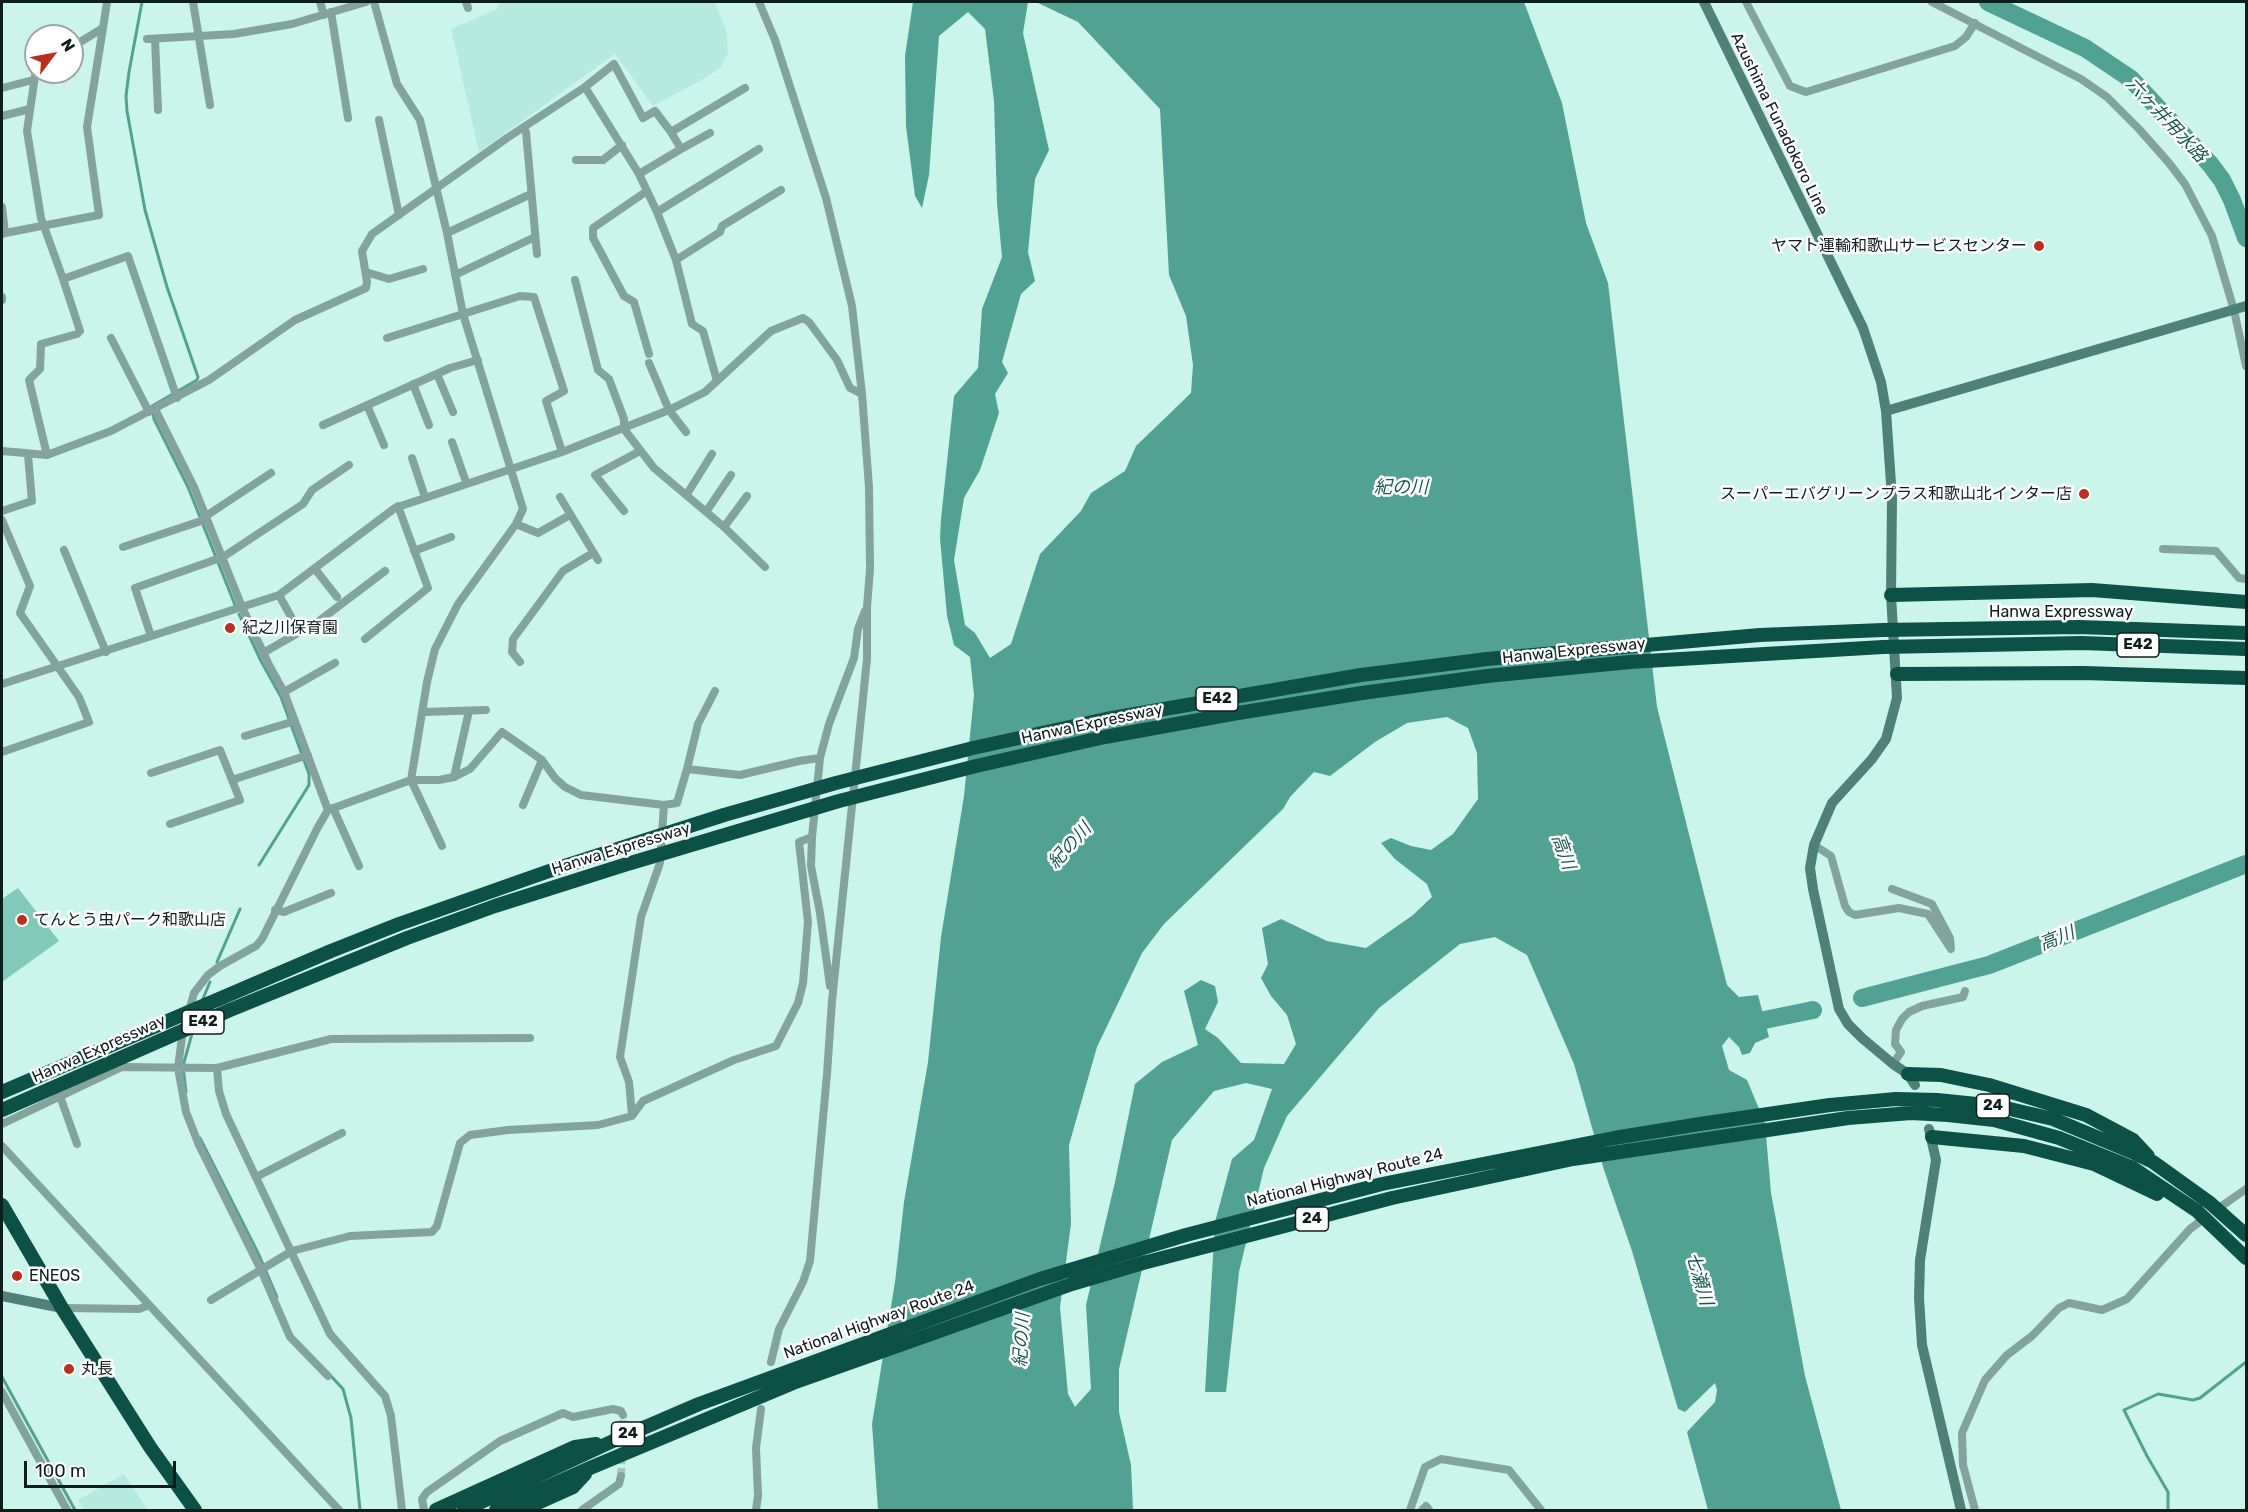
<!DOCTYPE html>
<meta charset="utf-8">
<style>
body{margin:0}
#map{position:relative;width:2248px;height:1512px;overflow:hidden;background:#cbf4eb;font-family:Rubik,sans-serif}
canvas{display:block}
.frame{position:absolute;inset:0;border:3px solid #0e1e1b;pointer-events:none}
.north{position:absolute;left:24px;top:24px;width:60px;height:60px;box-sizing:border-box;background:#fff;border:2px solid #9fa5a4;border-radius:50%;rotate:58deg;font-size:16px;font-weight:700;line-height:24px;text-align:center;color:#0e1e1b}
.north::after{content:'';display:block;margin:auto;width:21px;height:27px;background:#bb2e20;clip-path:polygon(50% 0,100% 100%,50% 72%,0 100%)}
.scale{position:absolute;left:24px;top:1461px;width:152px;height:27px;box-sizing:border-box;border:3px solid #0e1e1b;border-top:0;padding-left:8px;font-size:18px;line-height:21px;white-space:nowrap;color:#0e1e1b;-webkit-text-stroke:4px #fff;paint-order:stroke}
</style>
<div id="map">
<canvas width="2248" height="1512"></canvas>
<div class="frame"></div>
<div class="north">N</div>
<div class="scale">100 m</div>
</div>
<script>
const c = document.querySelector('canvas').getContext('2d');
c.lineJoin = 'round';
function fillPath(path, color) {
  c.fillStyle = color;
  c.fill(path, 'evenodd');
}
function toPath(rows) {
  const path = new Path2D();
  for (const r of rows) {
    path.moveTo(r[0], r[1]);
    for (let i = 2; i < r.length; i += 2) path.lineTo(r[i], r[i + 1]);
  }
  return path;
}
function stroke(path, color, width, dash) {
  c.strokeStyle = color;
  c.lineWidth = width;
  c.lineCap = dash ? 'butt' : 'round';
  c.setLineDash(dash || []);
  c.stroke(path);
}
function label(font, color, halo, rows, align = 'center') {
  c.font = font + ' Rubik,"Noto Sans JP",sans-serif';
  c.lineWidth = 5;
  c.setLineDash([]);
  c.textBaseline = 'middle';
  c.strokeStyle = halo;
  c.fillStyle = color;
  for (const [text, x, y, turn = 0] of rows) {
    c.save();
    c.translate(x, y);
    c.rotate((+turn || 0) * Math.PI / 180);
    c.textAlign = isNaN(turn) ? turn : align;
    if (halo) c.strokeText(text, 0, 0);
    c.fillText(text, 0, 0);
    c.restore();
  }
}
fillPath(toPath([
 [500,2,715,2,727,33,728,53,720,68,707,77,653,106,615,54,479,152,451,29,497,9],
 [124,1474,148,1510,84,1510,78,1500]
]), '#b7eadf');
fillPath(toPath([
 [18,888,59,941,2,982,2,899]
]), '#82c9ba');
fillPath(toPath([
 [913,2,1028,2,1023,33,1049,150,1035,179,1028,252,1035,281,1021,294,1002,362,1008,373,995,394,999,413,980,470,964,498,954,560,965,625,975,633,990,658,1011,644,1040,554,1081,511,1091,493,1125,471,1136,446,1191,393,1193,365,1186,316,1169,275,1160,109,1078,22,1036,2,1524,2,1562,103,1586,223,1608,283,1657,707,1727,985,1739,997,1758,995,1769,1037,1755,1043,1750,1053,1742,1055,1739,1047,1729,1037,1722,1046,1729,1070,1747,1080,1765,1123,1771,1193,1805,1376,1841,1510,1708,1510,1687,1432,1715,1402,1717,1390,1715,1383,1685,1412,1678,1409,1632,1251,1604,1170,1574,1064,1527,955,1495,937,1460,944,1379,1008,1287,1116,1264,1168,1239,1272,1226,1392,1205,1392,1215,1222,1232,1159,1254,1140,1272,1089,1246,1083,1214,1091,1172,1140,1119,1369,1119,1412,1131,1465,1133,1510,878,1510,872,1424,895,1282,904,1202,928,1062,941,937,964,796,974,695,970,657,954,645,947,616,940,538,941,519,954,396,978,368,982,309,1002,257,997,203,994,101,985,29,968,12,939,36,929,175,922,208,915,196,906,126,905,56],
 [1447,717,1468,728,1477,753,1478,799,1453,834,1431,850,1411,846,1391,838,1381,843,1395,859,1427,884,1432,897,1413,915,1366,948,1327,941,1281,919,1262,928,1268,964,1261,978,1271,996,1287,1015,1296,1044,1284,1064,1241,1063,1218,1038,1205,1029,1218,1002,1215,986,1201,980,1184,991,1198,1045,1162,1062,1135,1084,1115,1182,1086,1305,1091,1389,1075,1407,1068,1394,1060,1307,1071,1224,1069,1145,1097,1047,1142,953,1164,924,1283,809,1290,797,1314,772,1330,776,1375,742,1407,723]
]), '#52a293');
stroke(toPath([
 [142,2,129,72,126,96,127,111,145,210,167,287,198,377,197,380,152,406,154,419,188,487,235,605],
 [239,614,261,661,281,697,309,774,309,785,259,865],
 [217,962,240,909],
 [202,1001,210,982],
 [186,1092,183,1066,193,1030],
 [200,1138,259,1255,277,1297],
 [330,1375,343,1389,351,1418,360,1510],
 [2,1377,75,1510],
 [2168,1510,2168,1492,2147,1456,2124,1410,2158,1394,2193,1400,2200,1398,2246,1362]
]), '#52a293', 3);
stroke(toPath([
 [1988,2,2085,48,2131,79,2210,164,2222,180,2232,200,2246,238],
 [1862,998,1989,965,2246,864],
 [1740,1025,1813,1010]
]), '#52a293', 18);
stroke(toPath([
 [621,1476,623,1415]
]), '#a5c9c1', 8, [8, 4]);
stroke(toPath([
 [193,2,210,105],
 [320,2,324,15],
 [374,2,397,84,420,120,447,233,463,314,523,509,516,524,458,604,435,649,427,682,411,780,442,846],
 [466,2,468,8],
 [759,2,775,40,826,198,852,306,862,394,869,487,870,569,867,607,867,659,832,1001,827,1074,810,1261,803,1282,779,1329,771,1362],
 [1746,2,1790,86,1806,92,1955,46,1966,37,1975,23],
 [1932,2,2081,79,2107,97,2139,129,2169,163,2185,184,2212,236,2234,310,2246,366],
 [331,12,348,118],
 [103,28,107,2],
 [147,39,234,34,292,24,366,2],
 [155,39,158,110],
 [36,69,27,131,41,218,63,279,128,256,177,398],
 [585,87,639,174,657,212,676,260,692,324,703,331,717,381],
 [2,88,33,80],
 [2,116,30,109],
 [379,120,399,215],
 [526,132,537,254],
 [681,149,710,133],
 [576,160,603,160,622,145],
 [639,174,681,149,671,132,745,88],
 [647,191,593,228,593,238,624,296,634,302,649,354],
 [2,207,5,233,3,234],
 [657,212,759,149],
 [5,233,99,215,87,127,103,28,72,47],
 [447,233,531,194],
 [676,260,720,232,722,226,781,190],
 [366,272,389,279,423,269],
 [455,275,535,237],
 [575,280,598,370,609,379,624,419,624,429,654,468,724,527,765,567],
 [2,297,2,300],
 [111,338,149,412],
 [387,338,520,296,534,297,564,391,546,401,562,452],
 [649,363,669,410,686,432],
 [437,374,453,412],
 [413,384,429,425],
 [367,405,384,445],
 [155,409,194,487,242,607,269,665,284,692,328,810],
 [323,425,450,368,478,360],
 [452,442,466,482],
 [2,451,47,455,111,431,209,380,295,320,366,288,367,282,362,251,372,234,507,138,585,87,614,64,643,118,655,111,671,132],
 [47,455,29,380,40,369,41,344,77,334,80,331,63,279],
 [412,458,425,497],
 [687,494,712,454],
 [560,497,598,560],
 [2,511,32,501,28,455],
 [624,511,595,475,640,451],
 [706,512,731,475],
 [206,516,271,473],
 [2,520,30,586,20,613,79,697,89,722,2,752],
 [516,524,538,533,570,515],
 [724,527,747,496],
 [123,547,207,519],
 [2163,549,2216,551,2239,578,2246,579],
 [64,550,106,652],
 [414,551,451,537],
 [315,569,337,597],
 [279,595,295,624],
 [151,636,135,588,223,557,303,504,312,490,349,465],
 [365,639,428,588,398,506],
 [263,653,319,621,385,571],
 [520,662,512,652,513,639,563,571,593,553],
 [2,684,279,595,395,508,562,452,669,410,705,392,771,331,803,318,809,322,837,360,850,388,862,394],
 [284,692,335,663],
 [423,712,486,710],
 [245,736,295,721],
 [687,769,698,724,715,691],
 [151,773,220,750,240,800,170,824],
 [454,777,469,711],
 [232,780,308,755],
 [523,805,542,760],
 [333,808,359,866],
 [1814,845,1831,856,1845,906,1849,912,1855,915,1899,908,1928,914,1951,949,1950,938,1932,904,1892,889],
 [275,910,284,912,331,893],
 [830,986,820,913,811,866,812,837,820,758,829,724,854,658,858,629,865,611],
 [1893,1064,1901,1052,1895,1044,1896,1030,1902,1019,1909,1012,1922,1006,1963,997,1965,991],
 [217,1068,219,1091,226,1114,330,1334,385,1396,391,1416,402,1510],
 [60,1096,77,1144],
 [632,1115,629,1082,620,1057,641,917,660,863,664,805],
 [2,1124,122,1067,217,1068,331,1039,530,1038],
 [2,1146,339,1510],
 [256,1177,342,1133],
 [2216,1210,2246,1189],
 [211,1300,292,1251,350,1236,432,1232,437,1226,460,1143,470,1135,508,1130,598,1125,632,1116,643,1101,734,1060,776,1046,798,1003,803,983,808,922,799,842,812,837],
 [62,1308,139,1309,149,1305],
 [328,1376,290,1337,261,1270,199,1145,186,1112,178,1068,182,1037,194,993,208,975,220,966,256,946,262,939,318,827,328,810,411,780,439,780,454,777,470,769,502,732,542,760,555,778,565,787,581,795,664,805,677,803,687,769,740,775,799,761,820,758],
 [2,1392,67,1510],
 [424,1510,422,1499,427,1492,500,1441,563,1413,573,1417,613,1409,621,1411,623,1415],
 [582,1510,619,1484,621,1476],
 [756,1510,758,1496,756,1448,761,1409],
 [1410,1510,1425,1467,1441,1459,1509,1470,1541,1510],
 [1422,1510,1426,1506,1429,1510],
 [1975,1510,1963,1465,1962,1433,1985,1380,2007,1355,2032,1336,2059,1308,2069,1303,2102,1310,2127,1299,2190,1229,2206,1217]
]), '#83a39c', 8);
stroke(toPath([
 [1704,2,1863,328,1881,382,1886,411,1892,498,1891,595,1897,698,1886,739,1872,759,1832,803,1814,845,1810,868,1813,889,1839,1009,1848,1024,1862,1038,1893,1064,1908,1074,1915,1085],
 [1886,411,2246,306],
 [1929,1129,1936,1160,1920,1260,1919,1298,1922,1345,1961,1510],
 [2,1296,62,1308]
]), '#4f8177', 10);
stroke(toPath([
 [1891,595,2092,590,2246,602],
 [1897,674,2083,673,2246,678],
 [1908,1074,1941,1075,1989,1085,2086,1115,2133,1140,2148,1156],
 [2,1092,331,951,399,924,552,870,724,815,836,783,973,748,1106,719,1361,675,1487,659,1760,635,1883,630,2079,627,2246,633],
 [2,1110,230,1010,407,938,495,906,624,865,839,801,976,766,1105,737,1232,714,1362,693,1487,676,1630,662,1883,647,2082,643,2246,649],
 [1932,1137,2024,1146,2094,1164,2157,1194],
 [2,1205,62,1308,150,1447,195,1510],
 [436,1510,575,1447,596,1444],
 [464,1510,613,1441,699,1404,1040,1279,1186,1235,1382,1184,1614,1138,1700,1124,1830,1105,1896,1099,1937,1100,1997,1106,2053,1119,2132,1152,2153,1162,2210,1203,2246,1235],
 [496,1510,590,1468,793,1383,1072,1284,1143,1263,1392,1198,1573,1159,1848,1118,1911,1113,1948,1115,1994,1120,2059,1138,2133,1168,2197,1211,2246,1258],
 [522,1510,573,1487,585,1474]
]), '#0c5046', 14);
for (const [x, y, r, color] of [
 [2039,246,6,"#bb2e20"],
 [2084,494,6,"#bb2e20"],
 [230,628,6,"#bb2e20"],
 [22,920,6,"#bb2e20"],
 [17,1276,6,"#bb2e20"],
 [69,1369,6,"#bb2e20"]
]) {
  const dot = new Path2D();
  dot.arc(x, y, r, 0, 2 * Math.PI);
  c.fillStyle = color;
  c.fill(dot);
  stroke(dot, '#fff', 2);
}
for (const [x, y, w] of [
 [2138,645,42],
 [1217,699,42],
 [203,1022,42],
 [1993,1106,33],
 [1312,1219,33],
 [628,1434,33]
]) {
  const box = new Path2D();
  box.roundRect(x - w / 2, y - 12, w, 24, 4.5);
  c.fillStyle = '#fff';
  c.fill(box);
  stroke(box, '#0e1e1b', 1.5);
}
label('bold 15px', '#0e1e1b', null, [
 ["E42",2138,645],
 ["E42",1217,699],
 ["E42",203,1022],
 ["24",1993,1106],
 ["24",1312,1219],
 ["24",628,1434]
]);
label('16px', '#0e1e1b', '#fff', [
 ["Azushima Funadokoro Line",1779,124,64],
 ["Hanwa Expressway",2061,612],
 ["Hanwa Expressway",1574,651,-6],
 ["Hanwa Expressway",1092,724,-12],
 ["Hanwa Expressway",621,849,-17],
 ["Hanwa Expressway",99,1049,-24],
 ["National Highway Route 24",1345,1178,-14],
 ["National Highway Route 24",879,1320,-20]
]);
label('16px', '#0e1e1b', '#fff', [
 ["ヤマト運輸和歌山サービスセンター",2027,246,"right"],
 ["スーパーエバグリーンプラス和歌山北インター店",2072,494,"right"],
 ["紀之川保育園",242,628],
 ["てんとう虫パーク和歌山店",34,920],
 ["ENEOS",29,1276],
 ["丸長",81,1369]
], 'left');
label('italic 18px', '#195b50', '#fff', [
 ["六ヶ井用水路",2166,120,47],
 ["紀の川",1401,488],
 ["紀の川",1070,846,-48],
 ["高川",1563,852,70],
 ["高川",2057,939,-22],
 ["七瀬川",1699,1279,74],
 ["紀の川",1022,1340,-87]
]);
</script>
